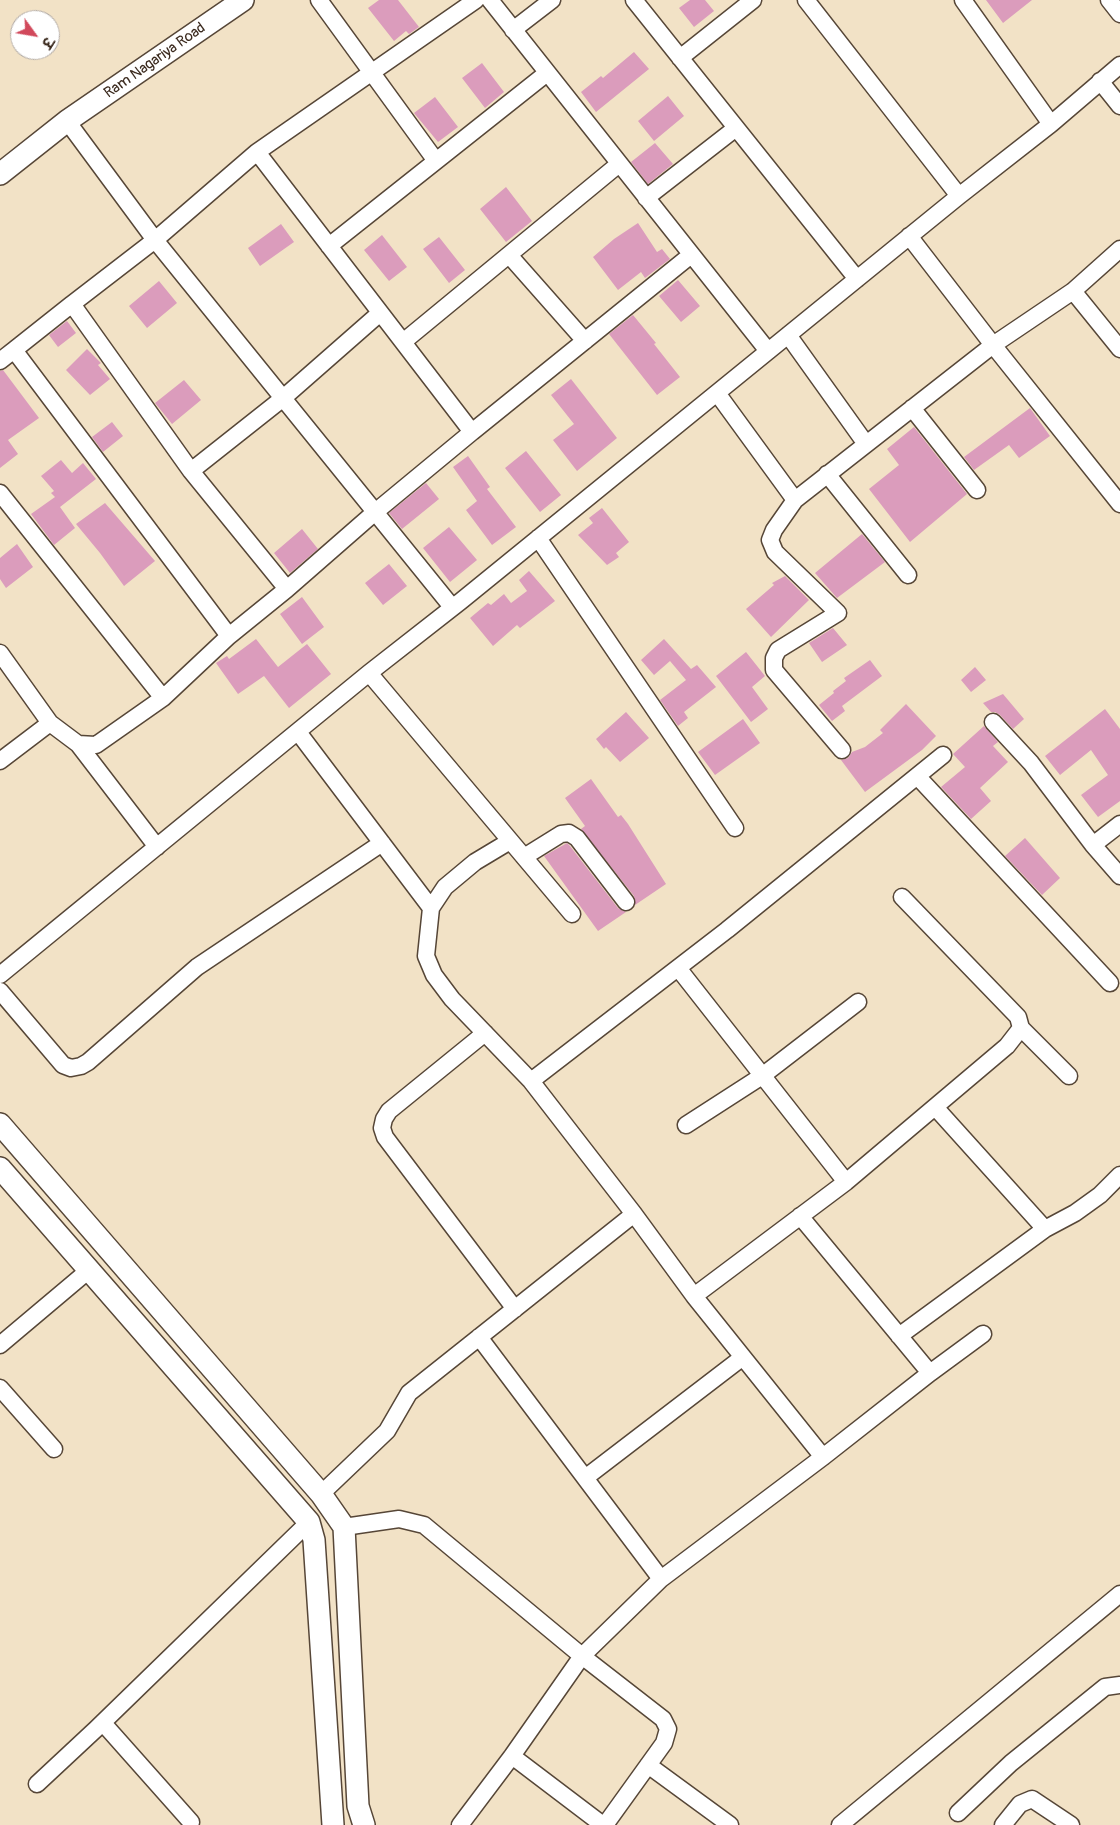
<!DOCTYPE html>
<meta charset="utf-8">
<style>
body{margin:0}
#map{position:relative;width:1120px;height:1825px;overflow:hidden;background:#f2e2c6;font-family:Pangolin,"Playpen Sans Deva",sans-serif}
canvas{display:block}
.north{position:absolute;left:10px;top:10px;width:50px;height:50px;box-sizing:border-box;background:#fff;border:1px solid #b1aaa5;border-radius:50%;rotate:122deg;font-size:14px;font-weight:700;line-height:20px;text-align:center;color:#3b2a1e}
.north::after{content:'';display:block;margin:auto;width:18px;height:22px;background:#d1495b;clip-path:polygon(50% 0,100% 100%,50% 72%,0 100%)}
</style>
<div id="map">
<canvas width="1120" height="1825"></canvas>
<div class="north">उ</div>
</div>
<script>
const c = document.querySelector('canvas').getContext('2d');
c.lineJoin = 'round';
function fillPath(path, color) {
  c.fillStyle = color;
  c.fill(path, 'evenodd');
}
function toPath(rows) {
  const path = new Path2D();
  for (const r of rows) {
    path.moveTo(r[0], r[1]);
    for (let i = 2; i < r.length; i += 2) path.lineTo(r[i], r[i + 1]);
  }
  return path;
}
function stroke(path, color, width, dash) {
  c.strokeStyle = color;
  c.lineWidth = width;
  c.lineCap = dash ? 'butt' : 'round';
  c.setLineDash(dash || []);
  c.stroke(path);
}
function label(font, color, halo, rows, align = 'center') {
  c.font = font + ' Pangolin,sans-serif';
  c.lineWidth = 4;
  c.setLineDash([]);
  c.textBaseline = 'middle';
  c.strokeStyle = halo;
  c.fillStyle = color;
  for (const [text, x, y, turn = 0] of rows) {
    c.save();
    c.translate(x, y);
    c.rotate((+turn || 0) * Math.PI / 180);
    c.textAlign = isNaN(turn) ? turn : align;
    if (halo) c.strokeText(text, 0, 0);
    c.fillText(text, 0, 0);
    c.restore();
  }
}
fillPath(toPath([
 [379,0,398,0,419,27,409,34,406,31,394,41,368,8],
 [690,0,705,0,714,11,694,27,679,8],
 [986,0,1032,0,1003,23],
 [634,52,649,69,596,112,581,92,601,76,603,78],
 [482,63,504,92,485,108,462,78],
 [668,96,684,116,654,141,638,121],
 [435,97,458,127,438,142,414,113],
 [655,143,673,164,648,184,631,162],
 [506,187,532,221,506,242,480,209],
 [638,223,657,252,662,249,670,259,645,278,641,272,618,290,593,257,614,239],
 [281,224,294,242,260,266,248,248],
 [382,235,407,267,389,281,364,250],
 [439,237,465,270,449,283,423,249],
 [678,280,700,306,681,322,659,296],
 [159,281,177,303,147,328,129,306],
 [633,315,656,343,654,344,680,377,657,395,609,334],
 [67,321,76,333,58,347,49,335],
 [87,349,101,363,98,365,110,379,90,395,66,370],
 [3,370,39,418,8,440,18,454,0,468,0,371],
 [571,379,617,438,577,471,553,440,574,424,551,395],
 [184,380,201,400,172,424,155,403],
 [1030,408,1050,436,1019,458,1009,445,974,470,964,457],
 [112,422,123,436,103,452,92,437],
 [914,427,967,494,910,542,869,489,899,465,887,449],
 [526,451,561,495,540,512,505,468],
 [468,456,490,487,487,489,516,527,492,545,466,510,477,501,453,467],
 [61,460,72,473,83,463,96,479,60,507,75,528,54,545,31,514,55,497,51,493,54,491,41,476],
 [426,483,439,499,402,529,389,513],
 [105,503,155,561,124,586,100,553,76,524],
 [602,508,629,542,616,553,619,557,607,565,578,535,593,523,589,518],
 [449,527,477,560,450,582,423,548],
 [302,529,318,549,290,573,274,553],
 [862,534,885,562,837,598,815,573],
 [17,544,33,567,6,588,0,579,0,558],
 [389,564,407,586,383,605,365,583],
 [529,571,555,601,520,628,517,625,493,646,470,618,488,603,491,605,504,594,511,603,527,591,519,580],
 [785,576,809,600,771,637,746,609,774,585,772,583],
 [302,597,324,627,302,644,280,614],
 [833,628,847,645,822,662,809,643],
 [256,639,278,667,307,644,331,674,289,708,264,676,238,694,216,663,227,656,229,659],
 [664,639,691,669,697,665,716,687,684,712,688,718,678,726,660,700,686,680,670,661,654,675,641,660],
 [746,652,765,676,752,687,768,709,751,722,716,676],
 [870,660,882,676,842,706,845,711,832,721,819,705,834,693,833,691,846,681,844,678],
 [975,667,986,680,971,692,961,680],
 [1003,694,1024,719,1013,729,1000,715,995,712,991,712,983,703],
 [906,704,936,736,922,750,865,792,841,760,848,758,852,752,865,747,883,733,880,730],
 [1105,709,1120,729,1120,801,1098,817,1081,795,1108,775,1091,750,1060,775,1045,756],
 [626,712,649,738,620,762,606,747,604,749,596,739],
 [743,719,760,743,715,775,698,752],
 [984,726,998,742,993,746,1008,762,980,788,991,801,971,819,941,787,965,767,953,754],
 [591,779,618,817,621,815,628,824,666,884,635,905,634,896,581,829,585,826,565,798],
 [1025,838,1060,878,1042,895,1005,856],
 [567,843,570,846,618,908,626,912,598,931,544,856]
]), '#db9cbc');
const minor = toPath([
 [319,0,436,161],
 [476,0,257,152,472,432,691,255],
 [490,0,768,351],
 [634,0,857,279],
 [806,0,959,196],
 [963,0,1051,124],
 [1109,0,1120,14],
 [513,30,552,0],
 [680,58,753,0],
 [1100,81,1120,106],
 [67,121,155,240,452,607],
 [646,198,736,128],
 [909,236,993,345,1120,504],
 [329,246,547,73],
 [509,255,585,341],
 [1073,291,1120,349],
 [72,304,155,240,257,152],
 [788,335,866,444],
 [403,342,619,164],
 [0,361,14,350],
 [717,393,795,500,993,345,1073,291,1120,249],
 [912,408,977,490],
 [191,471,282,399,380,313],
 [827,474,908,575],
 [0,493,163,698,229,636],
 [795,500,774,530,770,540,775,552,838,613,778,650,774,658,774,670,842,750],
 [538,538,735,828],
 [287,589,191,471,72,304,14,350,229,636,287,589,374,513,472,432],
 [0,653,50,723,78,744,96,745,163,698],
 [369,673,572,914],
 [993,722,1031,763,1093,845,1120,876],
 [298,732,431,908],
 [78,744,157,847],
 [0,761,50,723],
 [917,776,1110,983],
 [510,841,475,862,445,887,431,908,426,956,434,975,452,999,531,1081,727,930,943,755],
 [1093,845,1120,824],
 [524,857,561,834,569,833,577,838,626,902],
 [0,975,369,673,461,601,959,196,1051,124,1120,65],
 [0,991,63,1065,71,1068,81,1066,88,1062,197,967,382,843],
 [1021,1028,1069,1076],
 [485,1033,389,1111,384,1119,382,1128,385,1137,515,1309],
 [531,1081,634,1214,694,1296,846,1182,678,968],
 [935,1107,1045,1229],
 [686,1125,762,1076,858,1002],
 [846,1182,1007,1046,1021,1028,1018,1017,902,897],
 [694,1296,823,1457],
 [899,1336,1045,1229,1075,1213,1100,1195,1120,1175],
 [479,1337,661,1579],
 [0,1345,89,1270],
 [930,1373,983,1334],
 [0,1388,54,1449],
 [585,1478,743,1357],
 [321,1494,387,1431,409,1393,634,1214],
 [344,1527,399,1519,424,1525,582,1656,663,1719,668,1729,664,1743,605,1825],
 [103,1723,191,1822],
 [512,1756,603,1825],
 [648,1765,730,1825],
 [37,1784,96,1729,309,1522],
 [958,1813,1011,1763,1105,1687,1120,1685],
 [460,1825,512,1756,582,1656,661,1579,823,1457,930,1373,800,1216],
 [840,1825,1120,1594],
 [1003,1825,1020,1804,1032,1799,1071,1825]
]);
const tertiary = toPath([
 [0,174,67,121,243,0],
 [0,1124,321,1494,344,1527,358,1806,364,1825],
 [0,1168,309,1522,314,1540,333,1825]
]);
stroke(minor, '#564637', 19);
stroke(tertiary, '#564637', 24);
stroke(minor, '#fff', 16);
stroke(tertiary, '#fff', 21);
label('15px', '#3b2a1e', '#fff', [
 ["Ram Nagariya Road",155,61,-35]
]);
</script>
